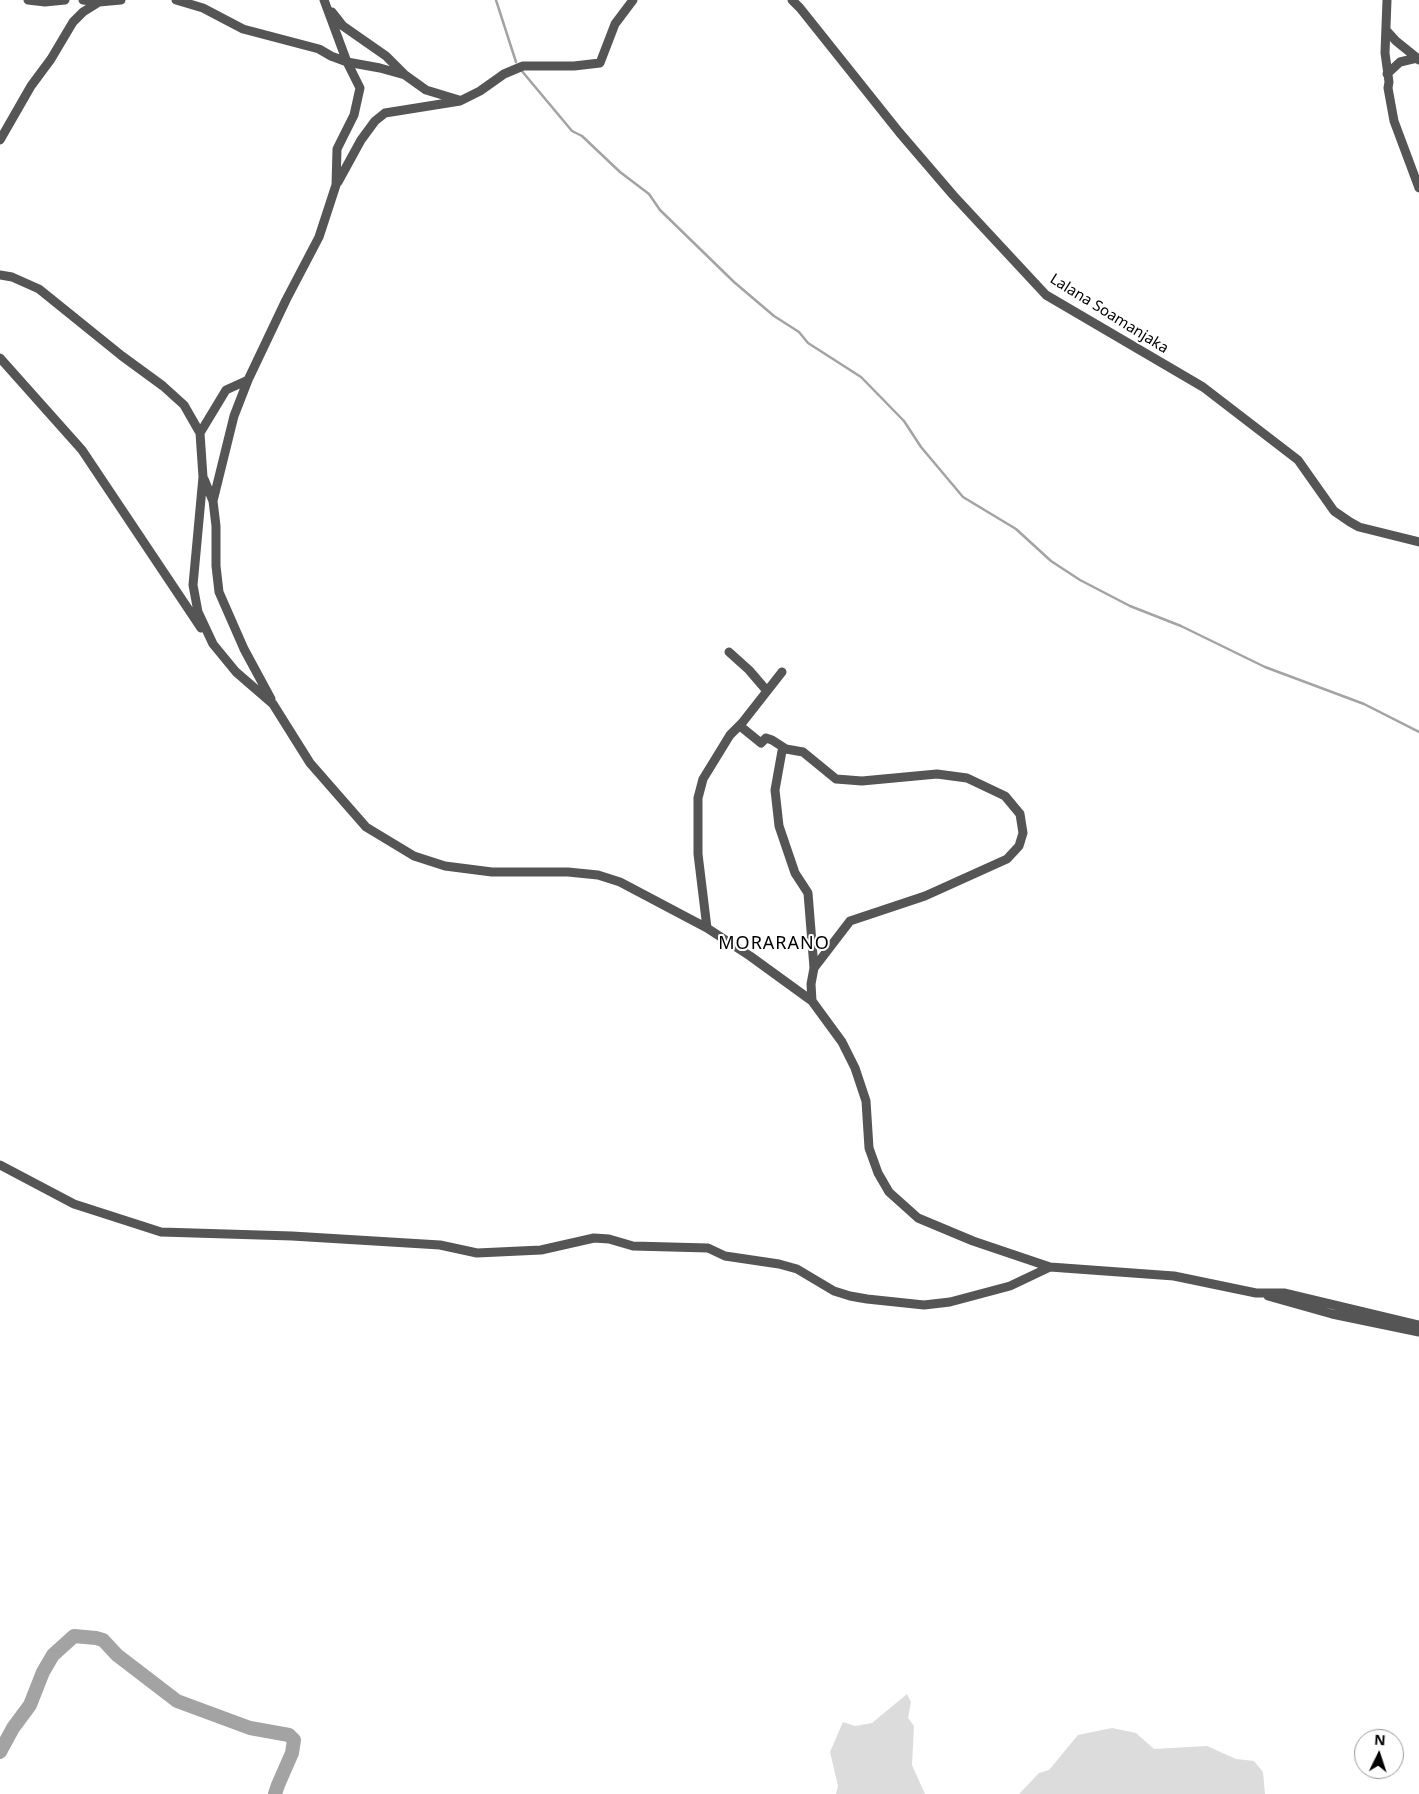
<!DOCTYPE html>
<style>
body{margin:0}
#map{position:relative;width:1419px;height:1794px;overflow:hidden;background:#fff;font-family:"Noto Sans",sans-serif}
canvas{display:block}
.north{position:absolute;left:1354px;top:1729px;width:50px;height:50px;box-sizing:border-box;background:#fff;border:1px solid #999;border-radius:50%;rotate:4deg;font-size:14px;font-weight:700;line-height:20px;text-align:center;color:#000}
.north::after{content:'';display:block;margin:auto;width:18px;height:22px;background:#000;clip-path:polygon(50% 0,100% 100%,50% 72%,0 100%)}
</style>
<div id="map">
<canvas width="1419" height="1794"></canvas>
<div class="north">N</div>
</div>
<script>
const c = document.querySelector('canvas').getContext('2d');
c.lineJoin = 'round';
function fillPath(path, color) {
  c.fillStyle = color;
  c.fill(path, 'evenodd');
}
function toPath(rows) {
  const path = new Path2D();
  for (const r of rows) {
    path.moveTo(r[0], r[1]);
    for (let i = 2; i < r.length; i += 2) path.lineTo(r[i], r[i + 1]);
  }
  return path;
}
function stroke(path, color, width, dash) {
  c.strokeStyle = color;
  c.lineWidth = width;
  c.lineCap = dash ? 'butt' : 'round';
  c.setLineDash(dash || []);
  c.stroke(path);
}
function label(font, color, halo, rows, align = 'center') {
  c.font = font + ' "Noto Sans",sans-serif';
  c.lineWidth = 4;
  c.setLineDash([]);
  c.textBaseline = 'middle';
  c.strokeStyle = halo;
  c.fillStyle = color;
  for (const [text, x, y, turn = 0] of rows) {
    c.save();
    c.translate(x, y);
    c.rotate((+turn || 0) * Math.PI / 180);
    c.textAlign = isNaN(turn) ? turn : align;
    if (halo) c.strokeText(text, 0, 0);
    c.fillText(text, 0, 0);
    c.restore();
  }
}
fillPath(toPath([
 [907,1694,911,1702,908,1718,914,1726,912,1765,925,1794,836,1794,838,1786,830,1752,843,1722,855,1726,872,1723],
 [1112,1728,1136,1733,1154,1749,1207,1746,1236,1759,1254,1761,1263,1772,1265,1794,1019,1794,1039,1773,1049,1770,1078,1735]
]), '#dcdcdc');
stroke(toPath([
 [496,0,516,62],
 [521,70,572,131,582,136,620,172,649,194,660,210,734,282,774,316,799,332,808,343,861,377,904,421,921,447,963,497,1016,529,1051,561,1080,580,1130,606,1181,626,1265,667,1364,704,1419,732]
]), '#a3a3a3', 2.5);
stroke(toPath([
 [0,1752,13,1728,30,1705,43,1672,53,1655,74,1636,96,1638,103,1640,117,1655,177,1701,250,1728,289,1735,294,1740,292,1753,278,1785,275,1794]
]), '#a3a3a3', 14);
stroke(toPath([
 [28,0,45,2,65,0],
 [83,0,99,2,121,0],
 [176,0,203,8,243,29,319,49,331,56,347,62,380,68,405,75],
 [792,0,800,8,899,132,953,195,1046,295,1203,387,1298,460,1334,511,1350,522,1359,527,1419,542],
 [1387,0,1385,53,1389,82,1388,88,1394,121,1419,188],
 [332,12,343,26,386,56,405,75,426,90,459,100],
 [1386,30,1396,41,1417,58],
 [1387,74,1400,62,1417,58,1419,60],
 [0,140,31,86,51,59,73,22,83,12,99,2],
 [338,182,361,140,375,121,385,113,460,101,480,91,504,74,523,66,574,66,600,63,615,24,633,0],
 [0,275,12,277,39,289,122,356,163,386,184,405,200,433,203,477,193,585,198,612,213,644,236,672,273,704,310,763,366,827,414,856,445,866,492,872,568,872,598,875,620,882,707,928,750,956,812,1001,842,1042,855,1068,866,1101,869,1148,878,1173,889,1192,918,1218,973,1241,1050,1267,1174,1276,1256,1293,1284,1293,1419,1325],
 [0,358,82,450,201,628],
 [200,433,226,390,248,380,286,300,319,237,336,185,337,149,354,115,360,88,347,62,324,0],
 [204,479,213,501,216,526,216,566,219,592,244,649,271,699],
 [213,501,234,416,248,380],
 [729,652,749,670,767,691],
 [740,726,761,743,766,738,772,740,786,749],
 [707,928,698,854,698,798,703,779,730,735,742,723,782,672],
 [812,1001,811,984,814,968,808,893,795,873,779,826,775,790,782,751,786,749,803,752,836,779,862,781,937,774,967,778,1005,796,1020,814,1023,833,1019,846,1007,859,925,896,850,921,814,968],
 [0,1165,74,1204,161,1232,292,1236,440,1245,477,1253,541,1250,594,1238,609,1239,633,1246,708,1248,725,1256,779,1264,797,1269,834,1291,850,1296,867,1299,924,1305,950,1302,1010,1286,1050,1267],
 [1268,1296,1332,1314,1419,1332]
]), '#555', 9);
label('15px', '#000', '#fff', [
 ["Lalana Soamanjaka",1109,314,32]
]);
c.letterSpacing = '1px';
label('18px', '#000', '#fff', [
 ["MORARANO",774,944]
]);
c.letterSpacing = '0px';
</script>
